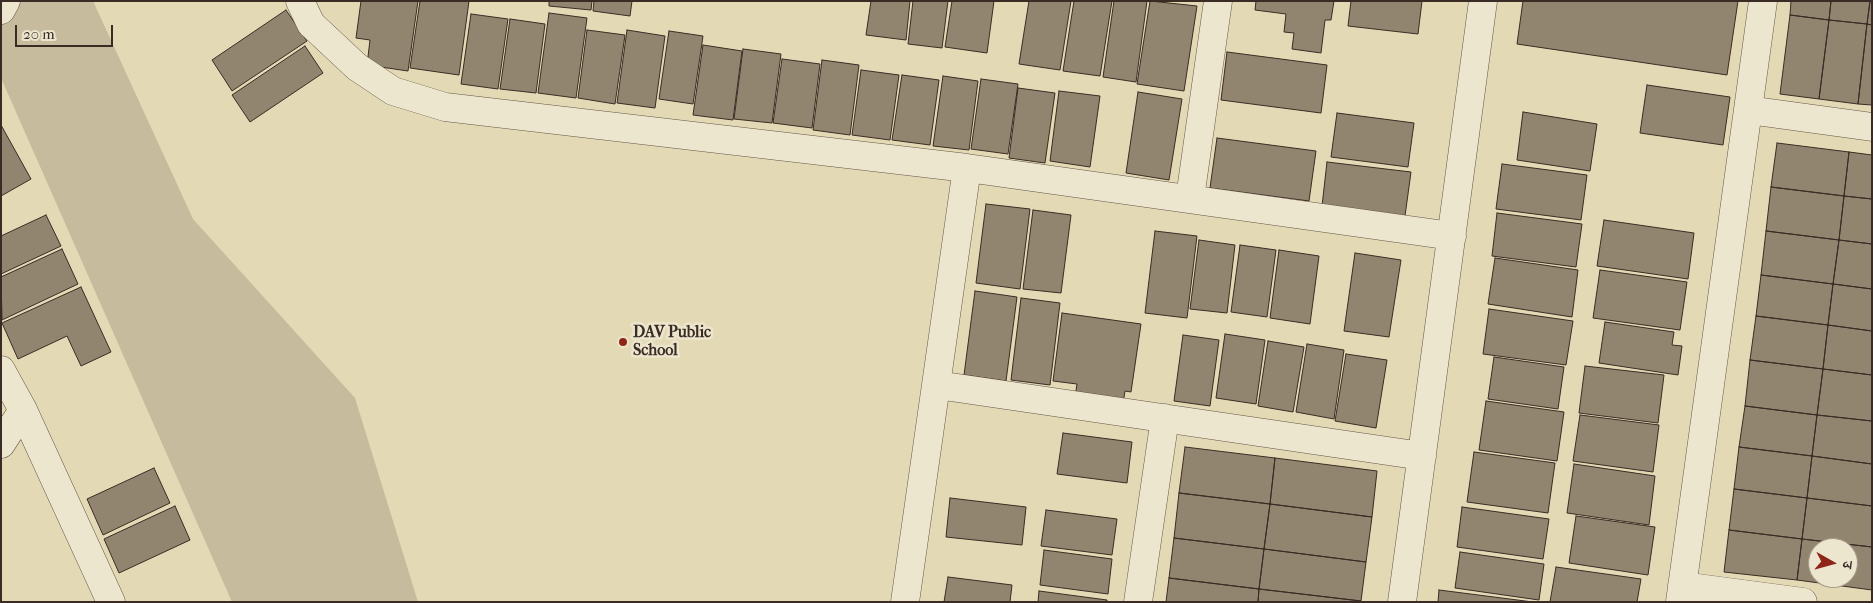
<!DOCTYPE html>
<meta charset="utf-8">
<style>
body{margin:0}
#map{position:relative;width:1873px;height:603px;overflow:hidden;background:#e3d9b4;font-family:"IM FELL French Canon","Noto Serif Devanagari",serif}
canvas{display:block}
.frame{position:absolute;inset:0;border:2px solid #3b2b25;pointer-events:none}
.north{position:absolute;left:1808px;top:538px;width:50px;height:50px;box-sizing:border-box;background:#ede6ce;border:1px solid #a69b8a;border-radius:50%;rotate:97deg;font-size:14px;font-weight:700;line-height:20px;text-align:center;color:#3b2b25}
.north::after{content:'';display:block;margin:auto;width:18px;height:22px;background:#8f2418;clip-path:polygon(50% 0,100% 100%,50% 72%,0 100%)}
.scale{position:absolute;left:15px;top:25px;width:98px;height:22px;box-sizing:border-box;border:2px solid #3b2b25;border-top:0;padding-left:6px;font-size:15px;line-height:18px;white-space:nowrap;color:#3b2b25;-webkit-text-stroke:4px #ede6ce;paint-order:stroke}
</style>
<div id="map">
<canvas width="1873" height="603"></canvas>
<div class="frame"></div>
<div class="north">उ</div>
<div class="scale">20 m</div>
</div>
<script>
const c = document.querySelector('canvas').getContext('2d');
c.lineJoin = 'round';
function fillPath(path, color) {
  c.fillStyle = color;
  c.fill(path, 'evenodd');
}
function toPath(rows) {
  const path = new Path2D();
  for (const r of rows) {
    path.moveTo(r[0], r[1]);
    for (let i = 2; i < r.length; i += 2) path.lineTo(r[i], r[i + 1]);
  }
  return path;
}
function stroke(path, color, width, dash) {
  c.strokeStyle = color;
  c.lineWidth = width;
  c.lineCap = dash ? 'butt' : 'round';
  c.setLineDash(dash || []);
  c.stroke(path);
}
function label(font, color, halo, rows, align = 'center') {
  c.font = font + ' "IM FELL French Canon",serif';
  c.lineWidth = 5;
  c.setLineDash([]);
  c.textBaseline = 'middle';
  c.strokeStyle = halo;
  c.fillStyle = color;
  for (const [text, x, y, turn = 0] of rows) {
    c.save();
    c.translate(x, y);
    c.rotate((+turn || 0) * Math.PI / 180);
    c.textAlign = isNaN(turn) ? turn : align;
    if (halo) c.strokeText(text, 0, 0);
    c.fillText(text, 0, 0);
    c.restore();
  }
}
fillPath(toPath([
 [1,1,93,1,193,219,355,398,418,602,232,602,1,78]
]), '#c6bb9c');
const building = toPath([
 [361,1,418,1,408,71,367,65,370,40,356,38,361,1],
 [420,1,469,1,459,75,410,68,420,1],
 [549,1,592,1,591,10,549,6,549,1],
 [594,1,632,1,630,16,593,11,594,1],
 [871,1,910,1,906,40,866,35,871,1],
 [913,1,948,1,942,48,908,44,913,1],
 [952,1,994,1,987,53,945,47,952,1],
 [1029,1,1071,1,1060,70,1019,64,1029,1],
 [1074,1,1112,1,1100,76,1063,71,1074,1],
 [1114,1,1147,1,1136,82,1103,77,1114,1],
 [1150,1,1197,6,1184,91,1137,84,1150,1],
 [1256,1,1334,1,1331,20,1325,20,1321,53,1292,49,1294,33,1284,32,1286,14,1255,10,1256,1],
 [1351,1,1422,1,1418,34,1348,26,1351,1],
 [1523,1,1738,1,1727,75,1517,44,1523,1],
 [1791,1,1831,1,1829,20,1790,15,1791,1],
 [1831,1,1870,1,1867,24,1829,20,1831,1],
 [1870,1,1872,1,1872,25,1867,24,1870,1],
 [286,10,307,41,232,91,212,60,286,10],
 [549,13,587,18,576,98,538,93,549,13],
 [471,14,508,19,498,89,461,84,471,14],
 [1790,15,1829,20,1819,99,1780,94,1790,15],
 [510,19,545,24,536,93,500,89,510,19],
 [1829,20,1867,24,1858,104,1819,99,1829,20],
 [1867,24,1872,25,1872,105,1858,104,1867,24],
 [587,30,625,35,615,104,578,98,587,30],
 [627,30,665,36,655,108,617,103,627,30],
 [669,31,703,36,693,104,659,99,669,31],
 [703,45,742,51,733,120,693,115,703,45],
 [305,46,323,73,250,122,232,95,305,46],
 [743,49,781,54,772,123,734,119,743,49],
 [1227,52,1327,65,1321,113,1221,100,1227,52],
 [782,59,820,64,812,128,773,123,782,59],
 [822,60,859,65,850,135,813,130,822,60],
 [861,70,899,75,890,140,852,135,861,70],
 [902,75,939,80,930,145,892,140,902,75],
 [943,76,978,81,969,150,933,146,943,76],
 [981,79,1018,84,1008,154,971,149,981,79],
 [1647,85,1730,97,1723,145,1640,133,1647,85],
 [1018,88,1055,93,1045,163,1009,158,1018,88],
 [1059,91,1100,96,1090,167,1050,161,1059,91],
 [1138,92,1182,99,1169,180,1126,173,1138,92],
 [1523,112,1597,124,1590,171,1517,160,1523,112],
 [1337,113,1414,123,1408,167,1331,157,1337,113],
 [1,125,31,179,1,196,1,125],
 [1217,138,1316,151,1309,201,1210,188,1217,138],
 [1777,143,1849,152,1844,196,1771,187,1777,143],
 [1849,152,1872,155,1872,199,1844,196,1849,152],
 [1327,162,1411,172,1405,216,1322,206,1327,162],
 [1502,164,1587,175,1581,220,1496,209,1502,164],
 [1771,187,1844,196,1839,240,1766,231,1771,187],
 [1844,196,1872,199,1872,244,1839,240,1844,196],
 [986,204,1030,209,1020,289,976,283,986,204],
 [1033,210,1071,215,1061,293,1023,289,1033,210],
 [1497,213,1582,224,1576,267,1492,256,1497,213],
 [46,215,61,246,1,274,1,236,46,215],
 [1604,220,1694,233,1688,279,1597,266,1604,220],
 [1155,231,1197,236,1187,318,1145,313,1155,231],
 [1766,231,1839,240,1833,284,1761,275,1766,231],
 [1199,240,1235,245,1227,313,1190,309,1199,240],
 [1839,240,1872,244,1872,289,1833,284,1839,240],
 [1240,245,1276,250,1267,317,1231,312,1240,245],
 [62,249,78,284,2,320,1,277,62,249],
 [1279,250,1319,256,1310,324,1270,318,1279,250],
 [1355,253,1401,260,1389,337,1344,331,1355,253],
 [1495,258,1578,270,1572,317,1488,304,1495,258],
 [1600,270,1687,282,1680,330,1593,318,1600,270],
 [1761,275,1833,284,1828,325,1756,316,1761,275],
 [1833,284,1872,289,1872,331,1828,325,1833,284],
 [81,287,111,352,81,366,67,336,18,359,2,323,81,287],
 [975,291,1017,297,1006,381,964,375,975,291],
 [1021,298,1060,303,1050,385,1011,380,1021,298],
 [1489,309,1573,321,1566,365,1483,354,1489,309],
 [1062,313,1141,324,1131,392,1125,391,1123,404,1075,397,1077,384,1053,381,1062,313],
 [1756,316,1828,325,1823,369,1750,360,1756,316],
 [1605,322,1674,332,1672,345,1682,346,1678,375,1599,363,1605,322],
 [1828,325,1872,331,1872,375,1823,369,1828,325],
 [1225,334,1265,340,1256,404,1216,398,1225,334],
 [1183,335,1219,340,1210,406,1174,401,1183,335],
 [1268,341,1304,347,1293,412,1258,406,1268,341],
 [1307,344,1344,350,1334,419,1296,412,1307,344],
 [1346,354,1387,360,1376,428,1335,421,1346,354],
 [1494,357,1564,367,1558,409,1488,399,1494,357],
 [1750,360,1823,369,1817,415,1745,406,1750,360],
 [1585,366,1664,375,1658,423,1579,413,1585,366],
 [1823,369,1872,375,1872,421,1817,415,1823,369],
 [1486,401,1564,412,1557,461,1479,450,1486,401],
 [1745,406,1817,415,1812,456,1739,447,1745,406],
 [1580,415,1659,425,1653,472,1573,461,1580,415],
 [1817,415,1872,421,1872,464,1812,456,1817,415],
 [1063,433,1132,442,1127,483,1057,474,1063,433],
 [1185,447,1275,458,1270,504,1179,493,1185,447],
 [1739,447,1812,456,1807,498,1734,489,1739,447],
 [1474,452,1555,463,1548,513,1467,502,1474,452],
 [1812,456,1872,464,1872,506,1807,498,1812,456],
 [1275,458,1377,471,1372,517,1270,504,1275,458],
 [1574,464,1655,476,1649,525,1567,513,1574,464],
 [154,468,170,503,103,535,87,499,154,468],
 [1734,489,1807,498,1802,539,1729,530,1734,489],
 [1179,493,1270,504,1264,549,1174,538,1179,493],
 [950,498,1026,507,1022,545,946,537,950,498],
 [1807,498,1872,506,1872,547,1802,539,1807,498],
 [1270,504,1372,517,1366,562,1264,549,1270,504],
 [175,506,190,540,119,573,104,539,175,506],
 [1462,507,1549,519,1543,559,1457,547,1462,507],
 [1046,510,1117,519,1112,555,1041,546,1046,510],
 [1576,516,1655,527,1648,575,1569,563,1576,516],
 [1729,530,1802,539,1797,580,1724,572,1729,530],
 [1174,538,1264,549,1259,589,1169,578,1174,538],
 [1802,539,1872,547,1872,590,1797,580,1802,539],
 [1818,548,1848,548,1848,578,1818,578,1818,548],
 [1264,549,1366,562,1361,601,1259,589,1264,549],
 [1044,550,1112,559,1108,594,1040,585,1044,550],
 [1460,552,1544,564,1539,600,1455,588,1460,552],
 [1556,567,1641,579,1637,602,1550,602,1556,567],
 [948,577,1012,585,1010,602,944,602,948,577],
 [1169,578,1259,589,1258,602,1166,602,1169,578],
 [1259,589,1361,601,1361,602,1258,602,1259,589],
 [1439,590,1533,602,1438,602,1439,590],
 [1039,591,1107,600,1107,602,1038,602,1039,591]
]);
fillPath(building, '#92856f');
stroke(building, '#3b2b25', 1);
const minor = toPath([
 [300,1,311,24,357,67,393,91,445,107,967,168,1452,236],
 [1,10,6,1],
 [1748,110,1872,127],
 [1190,198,1218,1],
 [1,370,23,410,111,602],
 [937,385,1422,456],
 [1,444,23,410],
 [1682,586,1803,602],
 [905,602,967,168],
 [1138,602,1165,418],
 [1402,602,1483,1],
 [1680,602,1763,1]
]);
stroke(minor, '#655649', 29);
stroke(minor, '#ede6ce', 28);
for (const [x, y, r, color] of [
 [623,342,5,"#8f2418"]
]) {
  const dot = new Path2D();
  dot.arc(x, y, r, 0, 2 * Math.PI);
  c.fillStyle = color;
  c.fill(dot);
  stroke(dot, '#ede6ce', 2);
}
label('bold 16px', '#3b2b25', '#ede6ce', [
 ["DAV Public",633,333],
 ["School",633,351]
], 'left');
</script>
